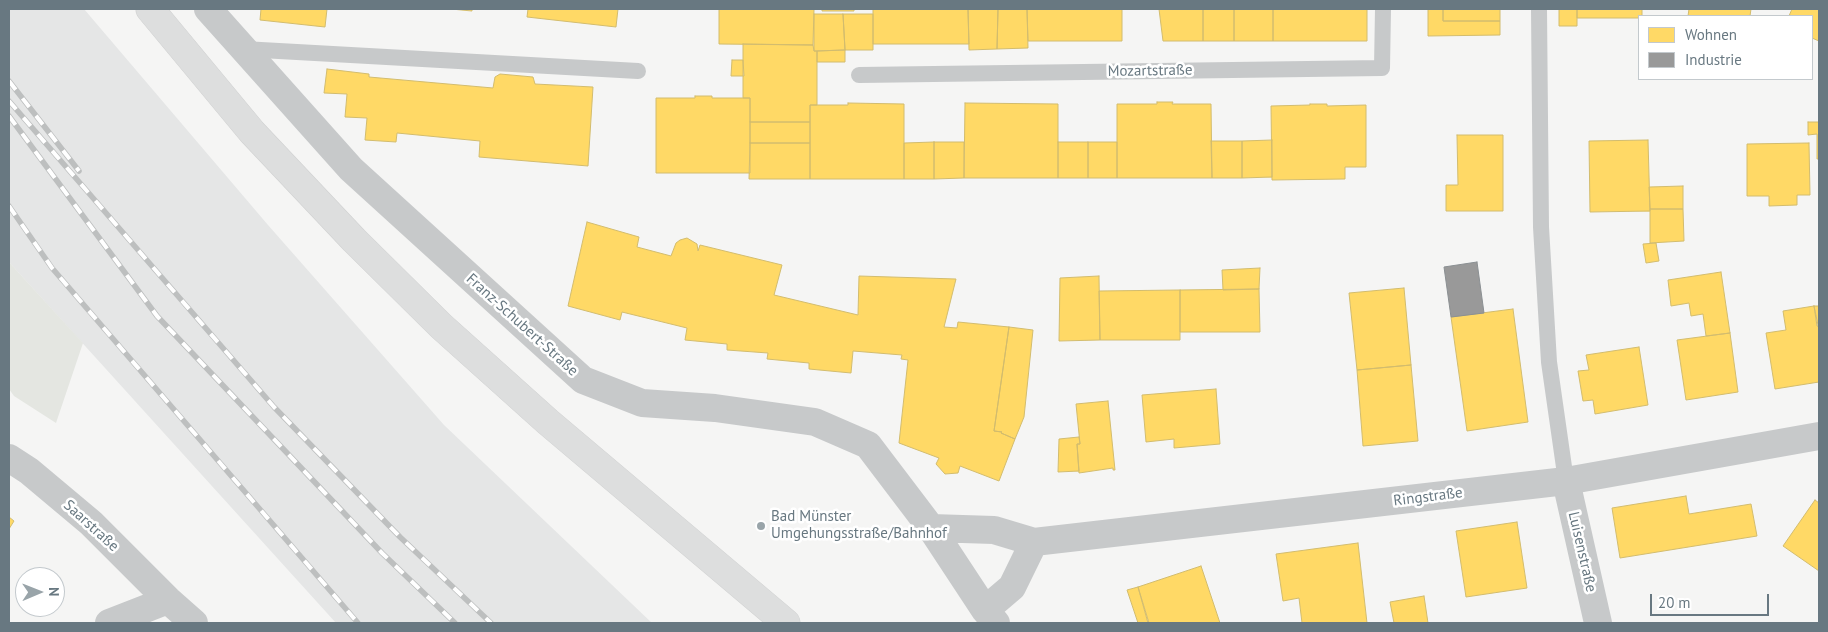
<!DOCTYPE html>
<meta charset="utf-8">
<style>
body{margin:0}
#map{position:relative;width:1828px;height:632px;overflow:hidden;background:#f5f5f4;font-family:"PT Sans",sans-serif}
canvas{display:block}
.frame{position:absolute;inset:0;border:10px solid #687881;pointer-events:none}
.legend{position:absolute;left:1638px;top:15px;width:175px;height:65px;box-sizing:border-box;background:#fff;border:1px solid #c3c9cd;margin:0;padding:6px 9px;list-style:none;font-size:15px;color:#687881}
.legend li{display:flex;align-items:center;gap:10px;height:25px}
.legend b{width:25px;border:1px solid #c3c9cd}
.north{position:absolute;left:15px;top:567px;width:50px;height:50px;box-sizing:border-box;background:#fff;border:1px solid #c3c9cd;border-radius:50%;rotate:89deg;font-size:14px;font-weight:700;line-height:20px;text-align:center;color:#687881}
.north::after{content:'';display:block;margin:auto;width:18px;height:22px;background:#99a4a9;clip-path:polygon(50% 0,100% 100%,50% 72%,0 100%)}
.scale{position:absolute;left:1650px;top:594px;width:119px;height:22px;box-sizing:border-box;border:2px solid #687881;border-top:0;padding-left:6px;font-size:15px;line-height:18px;white-space:nowrap;color:#687881;-webkit-text-stroke:4px #fff;paint-order:stroke}
</style>
<div id="map">
<canvas width="1828" height="632"></canvas>
<div class="frame"></div>
<ul class="legend">
<li><b style="height:14px;background:#ffd966"></b>Wohnen</li>
<li><b style="height:14px;background:#999"></b>Industrie</li>
</ul>
<div class="north">N</div>
<div class="scale">20 m</div>
</div>
<script>
const c = document.querySelector('canvas').getContext('2d');
c.lineJoin = 'round';
function fillPath(path, color) {
  c.fillStyle = color;
  c.fill(path, 'evenodd');
}
function toPath(rows) {
  const path = new Path2D();
  for (const r of rows) {
    path.moveTo(r[0], r[1]);
    for (let i = 2; i < r.length; i += 2) path.lineTo(r[i], r[i + 1]);
  }
  return path;
}
function stroke(path, color, width, dash) {
  c.strokeStyle = color;
  c.lineWidth = width;
  c.lineCap = dash ? 'butt' : 'round';
  c.setLineDash(dash || []);
  c.stroke(path);
}
function label(font, color, halo, rows, align = 'center') {
  c.font = font + ' "PT Sans",sans-serif';
  c.lineWidth = 5;
  c.setLineDash([]);
  c.textBaseline = 'middle';
  c.strokeStyle = halo;
  c.fillStyle = color;
  for (const [text, x, y, turn = 0] of rows) {
    c.save();
    c.translate(x, y);
    c.rotate((+turn || 0) * Math.PI / 180);
    c.textAlign = isNaN(turn) ? turn : align;
    if (halo) c.strokeText(text, 0, 0);
    c.fillText(text, 0, 0);
    c.restore();
  }
}
fillPath(toPath([
 [9,9,84,9,268,225,444,425,652,623,336,623,9,262]
]), '#e5e6e6');
fillPath(toPath([
 [9,262,83,343,56,423,14,396,9,389]
]), '#e4e6e1');
const homes = toPath([
 [261,9,327,9,325,27,260,20,261,9],
 [451,9,472,9,472,11,451,9],
 [528,9,618,9,616,27,527,17,528,9],
 [719,9,814,9,813,45,719,44,719,9],
 [822,9,854,9,854,11,822,11,822,9],
 [873,9,968,9,969,44,873,44,873,9],
 [968,9,998,9,997,49,969,50,968,9],
 [998,9,1027,9,1028,48,997,49,998,9],
 [1027,9,1122,9,1122,41,1028,41,1027,9],
 [1159,9,1203,9,1203,41,1163,41,1159,9],
 [1203,9,1234,9,1234,41,1203,41,1203,9],
 [1234,9,1273,9,1273,41,1234,41,1234,9],
 [1273,9,1367,9,1367,41,1273,41,1273,9],
 [1428,9,1443,9,1443,21,1500,21,1500,35,1428,36,1428,9],
 [1443,9,1500,9,1500,21,1443,21,1443,9],
 [1559,9,1577,9,1577,26,1559,26,1559,9],
 [1577,9,1642,9,1642,16,1639,16,1639,18,1577,18,1577,9],
 [1689,9,1751,9,1750,16,1688,16,1689,9],
 [1792,9,1819,9,1819,41,1812,38,1812,16,1789,16,1792,9],
 [814,14,843,14,845,50,814,51,814,14],
 [843,14,873,14,873,50,845,50,843,14],
 [743,44,813,45,814,51,817,51,817,105,810,105,810,122,750,122,750,98,743,98,743,44],
 [845,50,845,62,817,62,817,51,845,50],
 [732,60,743,60,744,76,731,76,732,60],
 [327,69,369,74,369,77,493,88,495,77,500,74,533,77,535,84,593,87,588,166,479,157,480,141,397,133,396,142,365,140,367,118,345,117,347,94,324,93,327,69],
 [695,96,712,96,712,98,750,98,750,173,656,173,656,98,695,98,695,96],
 [1157,102,1173,102,1172,104,1211,104,1212,178,1117,178,1117,104,1157,104,1157,102],
 [848,103,904,104,904,179,810,179,810,105,848,105,848,103],
 [965,103,1058,104,1058,178,964,178,965,103],
 [1310,104,1327,104,1327,106,1366,105,1366,167,1345,167,1345,179,1272,180,1271,106,1310,105,1310,104],
 [750,122,810,122,810,143,750,143,750,122],
 [1808,122,1819,122,1819,159,1817,159,1817,134,1808,135,1808,122],
 [1457,135,1503,135,1503,211,1446,211,1446,185,1458,185,1457,135],
 [1272,140,1272,177,1242,178,1242,141,1272,140],
 [1648,140,1650,211,1590,212,1589,141,1648,140],
 [1211,141,1242,141,1242,178,1212,178,1211,141],
 [934,142,934,179,904,179,904,143,934,142],
 [934,142,964,142,964,178,934,179,934,142],
 [1058,142,1088,142,1088,178,1058,178,1058,142],
 [1088,142,1117,142,1117,178,1088,178,1088,142],
 [750,143,810,143,810,179,749,179,750,143],
 [1809,143,1810,195,1797,195,1797,205,1769,206,1769,196,1747,196,1747,144,1809,143],
 [1683,186,1683,209,1650,209,1649,187,1683,186],
 [1650,209,1683,209,1684,241,1650,243,1650,209],
 [587,222,639,237,637,247,671,256,676,243,680,240,687,238,697,244,698,251,700,245,782,265,774,295,858,315,859,276,956,279,944,327,957,328,958,322,1009,327,994,431,1002,432,1001,433,1015,439,999,481,960,466,958,473,945,474,936,464,939,458,899,443,908,360,901,359,902,355,853,351,851,373,809,369,809,363,767,359,768,353,727,350,727,344,685,340,687,328,622,312,620,320,568,306,587,222],
 [1656,243,1659,261,1646,263,1643,244,1656,243],
 [1260,268,1259,289,1223,290,1222,270,1260,268],
 [1721,272,1730,333,1706,336,1703,314,1691,316,1689,303,1671,306,1668,280,1721,272],
 [1099,276,1100,340,1059,341,1060,278,1099,276],
 [1404,288,1411,365,1357,370,1349,293,1404,288],
 [1259,289,1260,332,1180,332,1180,290,1259,289],
 [1180,290,1180,340,1100,340,1099,291,1180,290],
 [1814,306,1819,330,1819,382,1775,389,1766,333,1786,330,1783,311,1814,306],
 [1814,306,1819,306,1819,330,1819,326,1817,326,1814,306],
 [1513,309,1528,422,1467,431,1451,317,1513,309],
 [1009,327,1033,330,1024,417,1015,439,1001,433,1002,432,994,431,1009,327],
 [1730,333,1738,392,1686,400,1677,340,1730,333],
 [1639,347,1648,405,1595,414,1593,400,1583,401,1578,371,1589,370,1586,355,1639,347],
 [1411,365,1418,441,1363,446,1357,370,1411,365],
 [1216,389,1220,444,1174,448,1174,439,1146,442,1142,395,1216,389],
 [1108,401,1115,470,1113,470,1113,468,1079,473,1077,444,1080,444,1076,404,1108,401],
 [1079,437,1080,444,1077,444,1079,471,1058,472,1059,439,1079,437],
 [1686,496,1689,514,1751,504,1757,536,1620,558,1612,508,1686,496],
 [1815,500,1819,503,1819,571,1783,546,1815,500],
 [9,517,14,521,9,529,9,517],
 [1517,522,1527,588,1466,597,1456,531,1517,522],
 [1358,543,1367,623,1302,623,1299,598,1283,601,1276,554,1358,543],
 [1201,566,1220,623,1148,623,1138,587,1201,566],
 [1138,587,1149,623,1138,623,1127,590,1138,587],
 [1424,596,1428,623,1394,623,1390,602,1424,596]
]);
fillPath(homes, '#ffd966');
stroke(homes, '#d2bc6e', 1);
const industry = toPath([
 [1477,262,1484,313,1451,317,1444,267,1477,262]
]);
fillPath(industry, '#999');
stroke(industry, '#8a8f92', 1);
const primary = toPath([
 [150,9,252,132,354,240,441,326,548,422,786,623]
]);
stroke(primary, '#d0d1d1', 29);
stroke(toPath([
 [1539,9,1541,227,1549,362,1566,481],
 [243,49,638,71],
 [859,75,1382,68,1383,9]
]), '#c7c9ca', 16);
stroke(toPath([
 [208,9,351,169,583,380,642,403,715,408,815,422,868,445,931,528,985,610,996,623],
 [9,458,29,471,91,523,168,600,194,623],
 [1566,481,1598,623],
 [931,528,994,530,1034,542,1012,587,985,610],
 [1034,542,1566,481,1819,436],
 [109,623,168,600]
]), '#c7c9ca', 28);
stroke(primary, '#dddede', 28);
const rail = toPath([
 [9,81,79,171],
 [9,101,274,407,400,537,491,623],
 [9,116,157,316,382,553,455,623],
 [9,206,52,268,358,623]
]);
stroke(rail, '#bdbfbf', 5.5);
stroke(rail, '#fff', 4, [11]);
for (const [x, y, r, color] of [
 [761,526,5,"#99a4a9"]
]) {
  const dot = new Path2D();
  dot.arc(x, y, r, 0, 2 * Math.PI);
  c.fillStyle = color;
  c.fill(dot);
  stroke(dot, '#fff', 2);
}
label('15px', '#687881', '#fff', [
 ["Mozartstraße",1150,71,-1],
 ["Franz-Schubert-Straße",522,325,42],
 ["Ringstraße",1428,497,-7],
 ["Saarstraße",91,526,42],
 ["Luisenstraße",1582,552,77]
]);
label('15px', '#687881', '#fff', [
 ["Bad Münster",771,517],
 ["Umgehungsstraße/Bahnhof",771,534]
], 'left');
</script>
